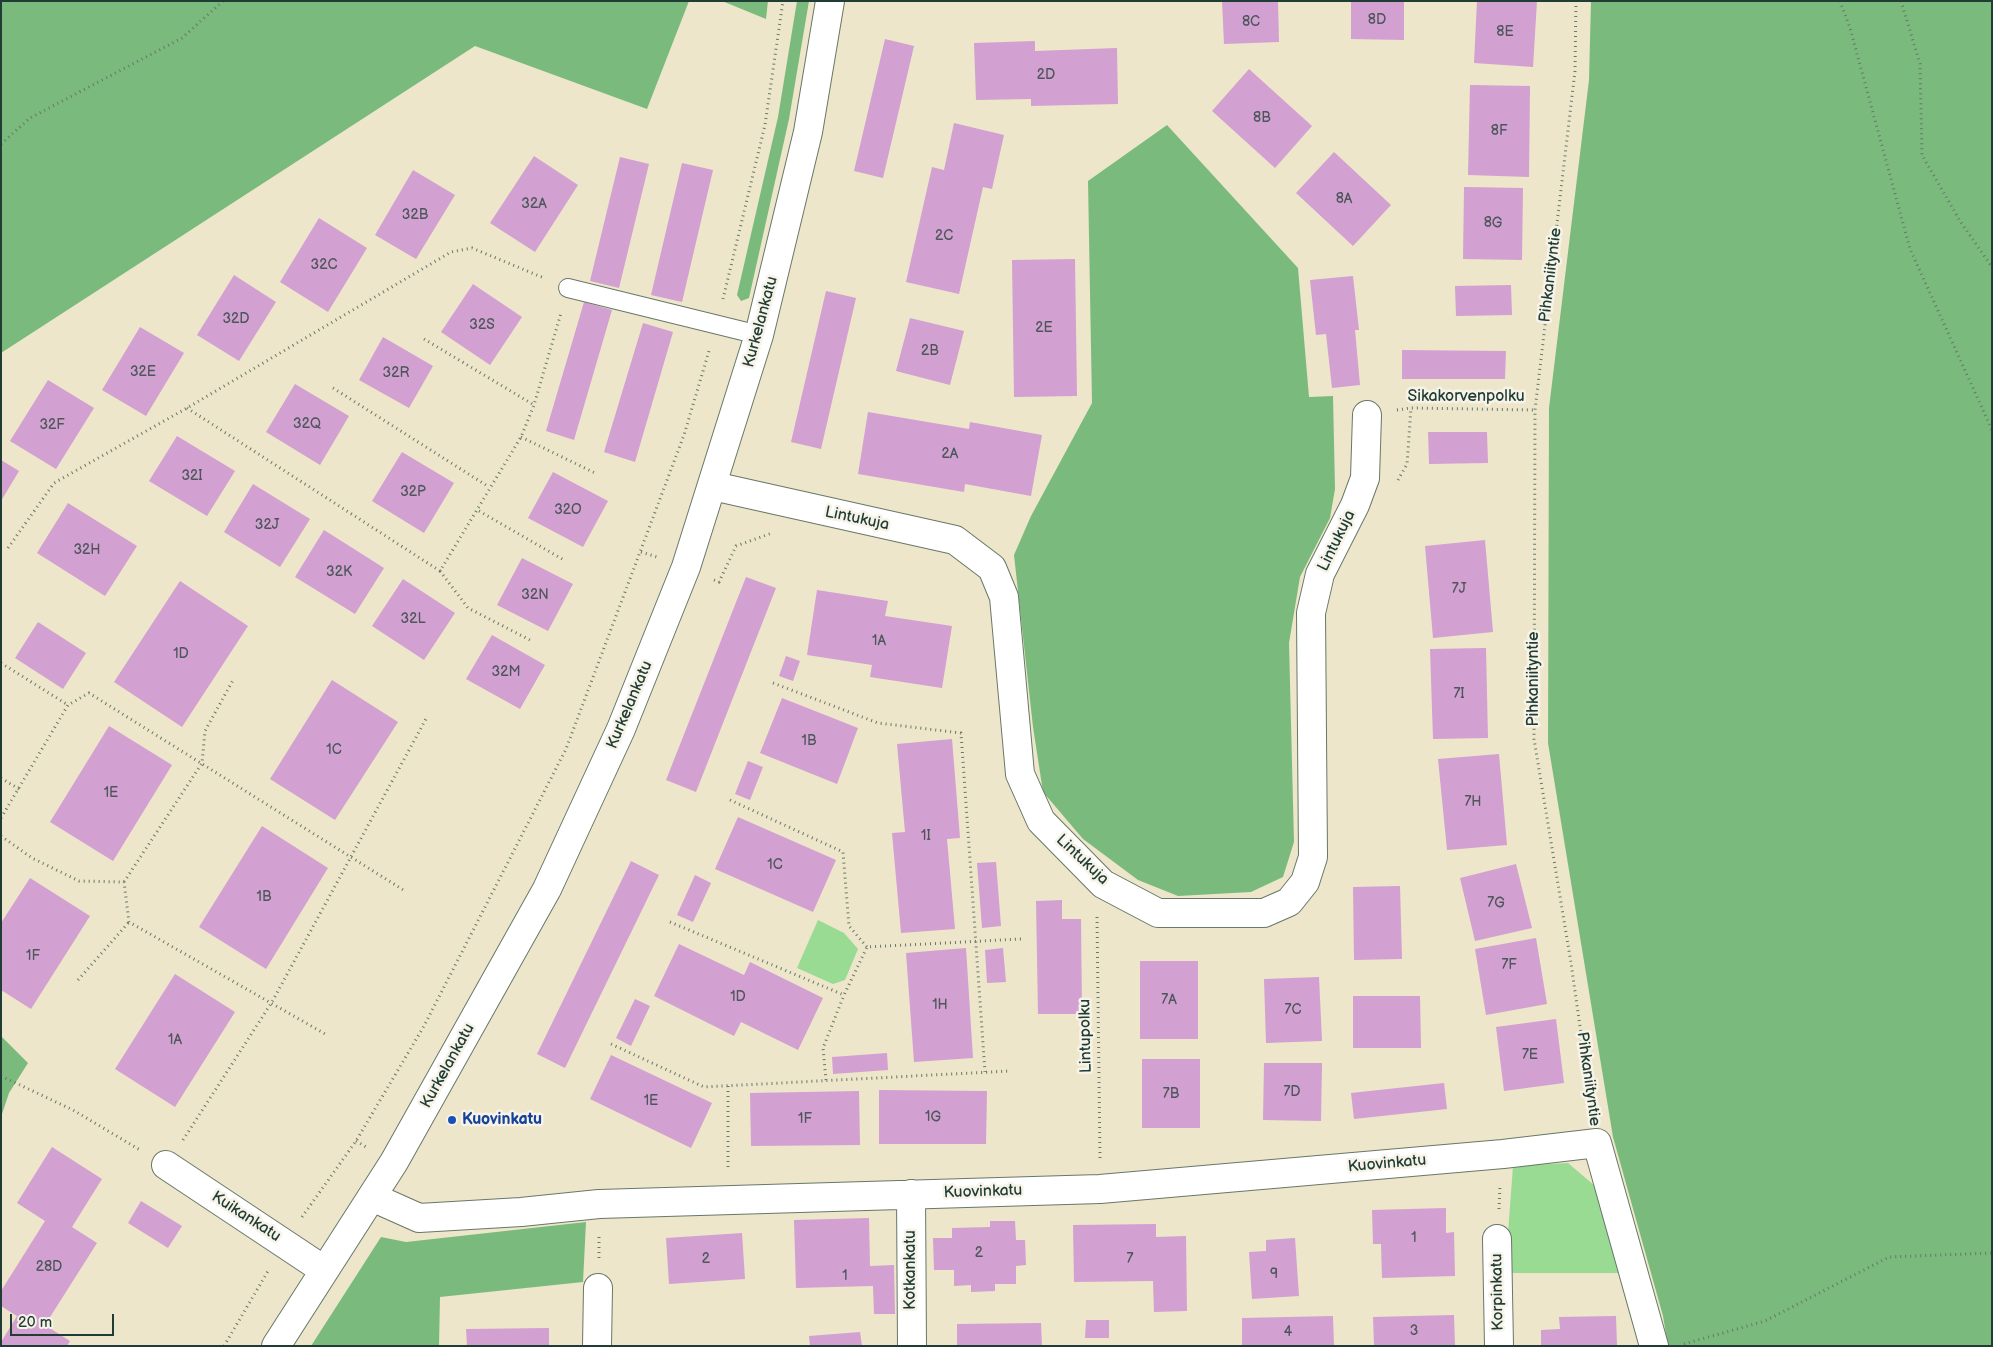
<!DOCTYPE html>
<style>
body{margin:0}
#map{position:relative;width:1993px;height:1347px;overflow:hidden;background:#ede6ca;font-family:"Balsamiq Sans",sans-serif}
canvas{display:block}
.frame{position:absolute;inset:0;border:2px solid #1f3d34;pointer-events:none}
.scale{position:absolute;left:10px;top:1314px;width:104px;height:22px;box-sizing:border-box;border:2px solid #1f3d34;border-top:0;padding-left:6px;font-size:15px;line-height:18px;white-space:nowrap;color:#1f3d34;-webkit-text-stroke:4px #f7f3e8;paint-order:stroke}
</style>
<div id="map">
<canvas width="1993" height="1347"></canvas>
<div class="frame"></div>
<div class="scale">20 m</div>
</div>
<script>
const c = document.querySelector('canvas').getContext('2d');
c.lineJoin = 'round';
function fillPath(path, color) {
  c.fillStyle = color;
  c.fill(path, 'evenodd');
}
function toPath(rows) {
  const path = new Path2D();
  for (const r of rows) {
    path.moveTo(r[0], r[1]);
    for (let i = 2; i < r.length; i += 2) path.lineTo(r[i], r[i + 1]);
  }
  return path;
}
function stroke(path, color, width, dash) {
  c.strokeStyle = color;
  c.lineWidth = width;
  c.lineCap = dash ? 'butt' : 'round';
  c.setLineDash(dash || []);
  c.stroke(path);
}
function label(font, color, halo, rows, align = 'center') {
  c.font = font + ' "Balsamiq Sans",sans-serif';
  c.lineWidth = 5;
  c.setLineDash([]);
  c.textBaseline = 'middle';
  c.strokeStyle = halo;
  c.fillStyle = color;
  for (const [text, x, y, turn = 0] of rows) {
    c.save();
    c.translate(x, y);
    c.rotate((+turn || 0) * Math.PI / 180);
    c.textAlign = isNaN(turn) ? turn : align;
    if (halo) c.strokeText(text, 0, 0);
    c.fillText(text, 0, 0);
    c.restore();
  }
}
fillPath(toPath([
 [818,920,844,933,858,949,845,980,833,984,797,968],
 [1568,1163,1595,1186,1623,1273,1505,1273,1513,1166]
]), '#99db93');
fillPath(toPath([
 [1,1,689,1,647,109,475,46,1,353],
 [722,1,768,1,766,19],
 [797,1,809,1,789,119,749,298,741,301,737,295,778,117],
 [1591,1,1992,1,1992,1346,1668,1346,1663,1316,1613,1137,1548,743,1549,408,1589,80],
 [1167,125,1298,268,1309,397,1333,396,1335,489,1330,518,1300,577,1289,643,1294,842,1283,877,1251,892,1178,896,1138,880,1083,839,1043,792,1033,727,1014,555,1031,516,1092,403,1088,181],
 [1,1036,28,1063,9,1093,1,1117],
 [586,1222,583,1282,440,1297,439,1346,311,1346,381,1237,406,1242]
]), '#7abb7d');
fillPath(toPath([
 [1222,1,1278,1,1279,42,1224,44],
 [1351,1,1404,1,1404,40,1351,39],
 [1477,1,1537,1,1533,67,1474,63],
 [885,39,914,46,883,178,854,171],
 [1035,41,1035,51,1117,48,1118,104,1031,106,1031,99,976,100,974,43],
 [1249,69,1312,126,1275,168,1212,111],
 [1470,85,1530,86,1529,177,1468,175],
 [954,123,1004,135,992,189,983,187,959,294,906,282,932,167,944,170],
 [1334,152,1391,205,1353,246,1296,193],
 [534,156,578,185,535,252,490,223],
 [620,157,649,164,619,288,590,281],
 [682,163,713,170,682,302,651,295],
 [413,170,455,195,416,259,375,235],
 [1464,187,1523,188,1522,260,1463,259],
 [319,218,367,248,328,312,280,282],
 [1075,259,1077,396,1014,397,1012,260],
 [234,275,276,302,239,361,197,335],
 [1353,276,1359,330,1355,330,1360,385,1332,388,1326,334,1316,335,1310,280],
 [473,284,522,317,490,365,441,332],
 [1511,285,1512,315,1456,316,1455,286],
 [826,291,856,298,821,449,791,442],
 [584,302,612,310,574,440,546,431],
 [910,318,964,331,950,385,896,371],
 [643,323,673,332,635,462,604,452],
 [140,327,184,353,146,416,102,390],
 [383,337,433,366,409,408,359,380],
 [1402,350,1506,351,1505,379,1402,379],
 [48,380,94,408,56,469,10,441],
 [295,384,349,416,320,465,266,432],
 [868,412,969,429,970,422,1042,435,1031,496,965,484,964,492,858,474],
 [1428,432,1487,432,1488,463,1429,464],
 [177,436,235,471,207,516,149,481],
 [402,452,454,483,424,533,372,501],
 [1,460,19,471,1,501],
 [553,472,608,501,583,547,528,518],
 [253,484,310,519,280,567,224,532],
 [68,503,137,546,105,596,37,553],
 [324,530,384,568,355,614,295,577],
 [1485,540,1493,632,1433,638,1425,546],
 [522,558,573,584,548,631,497,605],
 [746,577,776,588,696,792,666,780],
 [403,579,455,613,424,660,372,626],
 [180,581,248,626,182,727,114,682],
 [817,590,888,601,885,616,952,626,942,688,870,677,872,665,807,655],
 [38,622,86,653,63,689,15,658],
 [492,635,545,665,520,709,466,679],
 [1486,648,1488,738,1433,739,1430,649],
 [786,656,800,661,793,681,779,676],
 [332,680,398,722,335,820,270,779],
 [782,698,858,728,837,784,760,753],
 [109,726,172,765,113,861,50,822],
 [952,739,960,838,947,839,955,929,901,933,892,833,905,832,897,744],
 [1499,754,1507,845,1447,850,1438,759],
 [748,761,763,767,750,800,735,794],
 [738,817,836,860,813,912,715,869],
 [262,826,328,868,266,969,199,927],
 [631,861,659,875,565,1068,537,1054],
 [996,862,1001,926,982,928,977,863],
 [1516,864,1532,928,1475,941,1460,878],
 [695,875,711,883,693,922,677,915],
 [30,878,90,916,31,1009,1,990,1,923],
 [1400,886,1402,959,1354,960,1353,887],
 [1062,900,1062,919,1081,919,1082,1014,1038,1014,1036,901],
 [1536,938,1547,1004,1486,1015,1475,949],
 [679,944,744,975,750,962,823,998,798,1050,741,1022,734,1036,654,996],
 [966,948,973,1058,914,1062,906,953],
 [1003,948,1006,982,987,983,985,950],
 [1140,961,1198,961,1198,1039,1140,1039],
 [175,974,235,1012,175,1107,115,1069],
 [1319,977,1322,1041,1266,1043,1264,979],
 [1353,996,1420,996,1421,1048,1353,1048],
 [635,999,650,1006,631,1046,616,1038],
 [1556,1019,1564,1083,1504,1091,1496,1027],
 [887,1053,888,1070,833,1074,832,1057],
 [611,1055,712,1103,691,1148,590,1099],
 [1142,1059,1200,1059,1200,1128,1142,1128],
 [1264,1063,1322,1063,1321,1121,1263,1120],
 [1444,1083,1447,1109,1354,1119,1351,1093],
 [879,1090,987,1091,986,1144,879,1144],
 [859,1091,860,1145,751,1146,750,1093],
 [52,1147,102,1179,72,1227,97,1243,45,1325,70,1341,67,1346,1,1346,1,1342,17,1316,1,1306,1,1291,45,1221,17,1203],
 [141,1201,182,1226,168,1248,128,1223],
 [1446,1208,1446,1233,1454,1232,1455,1276,1382,1278,1381,1244,1373,1244,1372,1210],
 [869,1218,870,1266,894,1265,895,1314,874,1314,873,1286,796,1288,794,1220],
 [990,1221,1015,1221,1016,1240,1025,1240,1026,1265,1016,1266,1016,1284,995,1284,995,1291,971,1292,971,1285,954,1286,954,1270,934,1270,933,1238,952,1238,952,1228,990,1227],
 [1156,1224,1156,1237,1186,1236,1187,1311,1154,1312,1153,1281,1074,1282,1073,1225],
 [742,1233,745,1279,669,1284,666,1238],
 [1295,1238,1299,1296,1252,1299,1249,1252,1266,1251,1266,1240],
 [1454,1315,1455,1346,1374,1346,1373,1317],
 [1333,1316,1334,1346,1242,1346,1242,1318],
 [1616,1316,1617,1346,1541,1346,1541,1330,1560,1329,1559,1317],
 [1086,1320,1109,1320,1109,1338,1085,1338],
 [1041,1323,1042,1346,957,1346,957,1324],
 [549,1328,549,1346,467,1346,466,1329],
 [860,1332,862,1346,810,1346,809,1336]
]), '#d2a0d1');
const service = toPath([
 [568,288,759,335]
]);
const minor = toPath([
 [713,486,955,540,992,568,1004,597,1020,774,1041,821,1103,884,1158,913,1264,913,1289,902,1305,882,1313,857,1311,613,1320,574,1355,505,1365,478,1367,415],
 [166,1165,324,1270],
 [911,1194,912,1346],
 [372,1197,419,1218,521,1212,599,1204,1100,1189,1503,1154,1597,1143,1654,1346],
 [1497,1239,1499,1346],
 [597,1346,598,1288]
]);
const tertiary = toPath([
 [276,1346,394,1162,547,889,621,729,686,567,759,335,808,132,830,1]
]);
stroke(service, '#677868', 20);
stroke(minor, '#677868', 30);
stroke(tertiary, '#677868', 30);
stroke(toPath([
 [1576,1,1575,71,1535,410,1534,739,1571,963,1592,1111],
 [1840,1,1850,28,1910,249,1992,430],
 [1901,1,1920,64,1922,155,1960,221,1992,267],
 [1,144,30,118,182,38,223,1],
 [723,299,765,125,783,1],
 [424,339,534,405],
 [333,388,489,487],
 [187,408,440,571,521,437,534,405,561,313],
 [1397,410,1411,408,1535,410],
 [521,437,595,473],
 [1398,480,1407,464,1411,408],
 [479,511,564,560],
 [8,548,54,483,187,408,451,252,472,248,544,278],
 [641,552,657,557],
 [440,571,468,608,530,640],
 [714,580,719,582,736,546,772,533],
 [1,663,68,705],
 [773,683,878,723,961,733,985,1072],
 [1,778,19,789],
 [730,800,843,852,849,926,867,947],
 [1,818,68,705,89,693,405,891],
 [1,836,32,858,79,881,124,882,129,922,327,1035],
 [124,882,202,763,205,731,233,680],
 [1097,917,1100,1158],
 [670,922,844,995,867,947,1021,939],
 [78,980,129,922],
 [611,1044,704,1087,1009,1071],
 [1,1076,73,1110,140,1150],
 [826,1080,823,1048,844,995],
 [728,1086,728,1168],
 [183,1140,272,1002,427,717],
 [356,1141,366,1147],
 [1499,1209,1500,1185],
 [302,1217,356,1141,424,1026,566,749,684,435,709,351],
 [599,1258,599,1235],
 [1684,1344,1765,1321,1889,1257,1992,1253],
 [224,1346,268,1271]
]), '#677868', 3, [1, 4]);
stroke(service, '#fff', 18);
stroke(minor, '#fff', 28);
stroke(tertiary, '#fff', 28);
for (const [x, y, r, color] of [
 [452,1120,5,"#1a4fb4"]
]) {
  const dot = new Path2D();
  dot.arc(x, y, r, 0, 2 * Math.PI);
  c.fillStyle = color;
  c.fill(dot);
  stroke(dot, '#f7f3e8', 2);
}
label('14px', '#4c565b', null, [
 ["8D",1377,20],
 ["8C",1251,22],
 ["8E",1505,32],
 ["2D",1046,75],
 ["8B",1262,118],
 ["8F",1499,131],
 ["8A",1344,199],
 ["32A",534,204],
 ["32B",415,215],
 ["8G",1493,223],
 ["2C",944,236],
 ["32C",324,265],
 ["32D",236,319],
 ["32S",482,325],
 ["2E",1044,328],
 ["2B",930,351],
 ["32E",143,372],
 ["32R",396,373],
 ["32Q",307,424],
 ["32F",52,425],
 ["2A",950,454],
 ["32I",192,476],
 ["32P",413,492],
 ["32O",568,510],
 ["32J",267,525],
 ["32H",87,550],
 ["32K",339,572],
 ["7J",1459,589],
 ["32N",535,595],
 ["32L",413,619],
 ["1A",879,641],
 ["1D",181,654],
 ["32M",506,672],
 ["7I",1459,694],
 ["1B",809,741],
 ["1C",334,750],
 ["1E",111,793],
 ["7H",1473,802],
 ["1I",926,836],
 ["1C",775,865],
 ["1B",264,897],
 ["7G",1496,903],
 ["1F",33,956],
 ["7F",1509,965],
 ["1D",738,997],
 ["7A",1169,1000],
 ["1H",940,1005],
 ["7C",1293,1010],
 ["1A",175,1040],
 ["7E",1530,1055],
 ["7D",1292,1092],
 ["7B",1171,1094],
 ["1E",651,1101],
 ["1G",933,1117],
 ["1F",805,1119],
 ["1",1414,1238],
 ["2",979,1253],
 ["2",706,1259],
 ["7",1130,1259],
 ["28D",49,1267],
 ["9",1274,1274],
 ["1",845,1276],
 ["3",1414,1331],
 ["4",1288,1332]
]);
label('16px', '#1f3d34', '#f7f3e8', [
 ["Pihkaniityntie",1551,275,-83],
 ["Kurkelankatu",761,322,-75],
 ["Sikakorvenpolku",1466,397],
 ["Lintukuja",857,519,12],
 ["Lintukuja",1337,541,-64],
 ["Pihkaniityntie",1534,679,-90],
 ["Kurkelankatu",630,705,-67],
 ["Lintukuja",1082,860,43],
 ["Lintupolku",1086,1036,-91],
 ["Kurkelankatu",448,1066,-61],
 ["Pihkaniityntie",1588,1079,82],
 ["Kuovinkatu",1387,1164,-5],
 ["Kuovinkatu",983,1192,-2],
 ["Kuikankatu",246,1217,33],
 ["Kotkankatu",911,1270,-90],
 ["Korpinkatu",1498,1292,-91]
]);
label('bold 16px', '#164399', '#f7f3e8', [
 ["Kuovinkatu",462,1120]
], 'left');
</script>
